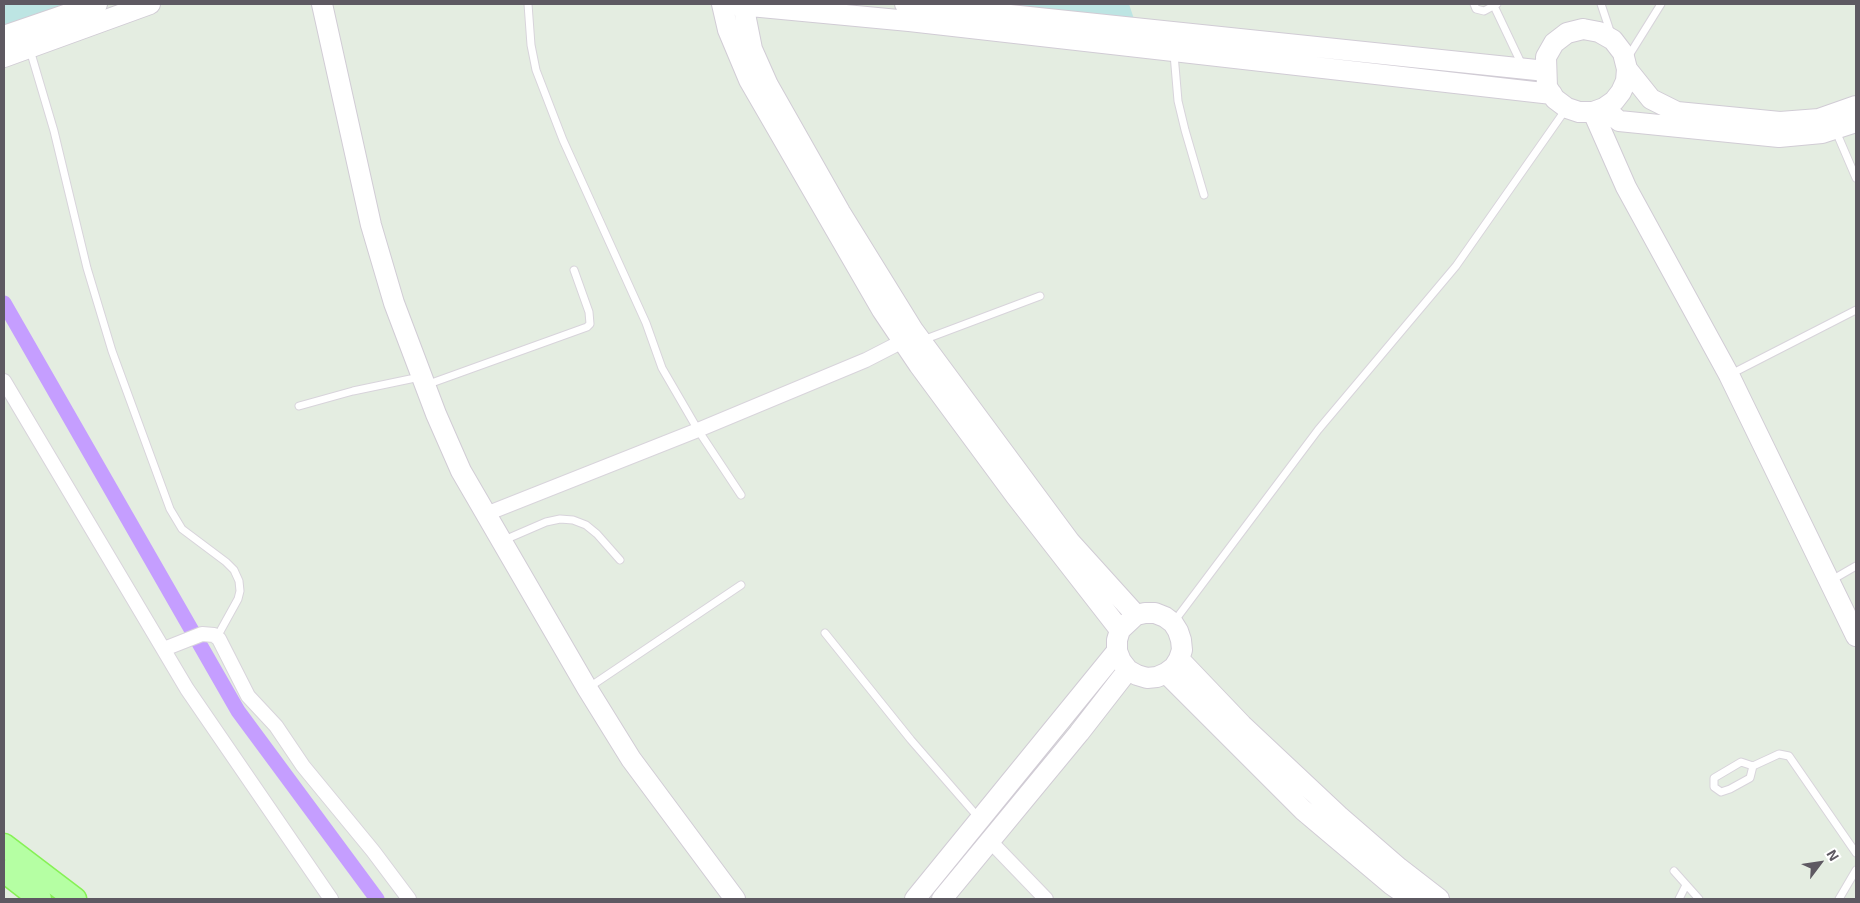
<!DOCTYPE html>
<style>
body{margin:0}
#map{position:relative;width:1860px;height:903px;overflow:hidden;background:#e4ede1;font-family:"Exo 2",sans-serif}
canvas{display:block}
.frame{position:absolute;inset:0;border:5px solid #5e5962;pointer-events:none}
.north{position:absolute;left:1795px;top:838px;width:50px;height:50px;-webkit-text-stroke:4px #fff;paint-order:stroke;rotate:59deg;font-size:14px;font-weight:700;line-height:20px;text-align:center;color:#5e5962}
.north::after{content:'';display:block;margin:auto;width:18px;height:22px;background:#5e5962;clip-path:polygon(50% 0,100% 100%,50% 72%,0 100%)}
</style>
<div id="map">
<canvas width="1860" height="903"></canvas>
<div class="frame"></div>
<div class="north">N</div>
</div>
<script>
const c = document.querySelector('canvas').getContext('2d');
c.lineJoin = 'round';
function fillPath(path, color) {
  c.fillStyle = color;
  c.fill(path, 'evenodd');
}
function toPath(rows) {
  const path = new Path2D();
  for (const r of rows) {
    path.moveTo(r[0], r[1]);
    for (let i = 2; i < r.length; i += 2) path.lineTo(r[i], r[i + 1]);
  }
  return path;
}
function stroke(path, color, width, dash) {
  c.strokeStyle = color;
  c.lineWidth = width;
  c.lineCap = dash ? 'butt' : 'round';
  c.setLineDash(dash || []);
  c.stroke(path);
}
fillPath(toPath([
 [4,4,74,4,4,29],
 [956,4,1129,4,1135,22]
]), '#bde5e3');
stroke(toPath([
 [4,303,238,711,377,899]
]), '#c59eff', 15);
const lane = toPath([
 [528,4,531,45,536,70,563,140,646,323,662,368,698,430,741,495],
 [1474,4,1476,9,1484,11,1497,4],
 [1601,4,1611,34],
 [1494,6,1522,65],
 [30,50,54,131,87,268,112,351,170,509,182,529,226,562,234,570,239,581,240,591,238,599,217,637],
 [1174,54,1178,101,1185,130,1204,195],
 [1628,57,1661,4],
 [1835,129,1856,178],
 [923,340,1040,296],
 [1731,374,1856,310],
 [426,385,587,327,590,324,589,312,574,270],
 [299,406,353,391,420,377],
 [502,541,546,522,560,519,573,520,586,525,597,534,620,560],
 [1830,581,1856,566],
 [1173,623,1318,430,1456,266,1566,109],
 [825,633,911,740,978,817],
 [588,688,741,585],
 [1753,766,1750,778,1730,789,1721,792,1714,787,1714,778,1741,762,1753,766,1779,754,1789,756,1856,853],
 [1674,871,1699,899],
 [1679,899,1686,885],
 [1839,899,1856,870]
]);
const street = toPath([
 [4,381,187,689,331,899],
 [486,514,698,430,866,360,903,341],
 [164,649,202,634,214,635,219,639,248,696,276,726,303,766,373,851,409,899],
 [990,841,1046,899]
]);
const secondary = toPath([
 [322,4,371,225,394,303,436,414,461,471,587,688,631,759,735,899],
 [722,4,728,30,749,80,882,310,919,365,1015,495,1120,630],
 [729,4,909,21,1552,94],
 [743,4,752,49,768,85,840,212,913,330,1070,542,1136,615],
 [905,4,1546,71],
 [1583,29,1599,32,1613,40,1623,53,1627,69,1626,81,1621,92,1614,101,1604,108,1593,112,1579,112,1567,108,1555,99,1547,87,1546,57,1554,43,1567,33,1583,29],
 [4,36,97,4],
 [4,57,150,4],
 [1627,69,1651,99,1677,112,1780,122,1819,119,1856,106],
 [1604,108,1619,121,1779,137,1822,133,1856,122],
 [1593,112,1626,187,1729,375,1856,636],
 [1179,659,1242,725,1339,816,1399,868,1439,899],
 [1166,673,1303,810,1392,885,1412,899],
 [915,899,1117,651,1117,640,1120,630,1136,615,1145,613,1155,613,1165,617,1173,623,1178,631,1181,640,1182,650,1179,659,1174,667,1166,673,1157,677,1147,678,1137,675,1128,670,1121,661,1117,651],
 [942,899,1079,733,1128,670]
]);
const primary = toPath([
 [4,845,75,899],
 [4,871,40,899]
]);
stroke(lane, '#d8d4db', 9);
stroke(street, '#d8d4db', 16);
stroke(secondary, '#d1ccd5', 22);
stroke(primary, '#86f155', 25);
stroke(lane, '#fff', 7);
stroke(street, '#fff', 14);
stroke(secondary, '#fff', 20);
stroke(primary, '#b5ffa3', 22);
</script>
